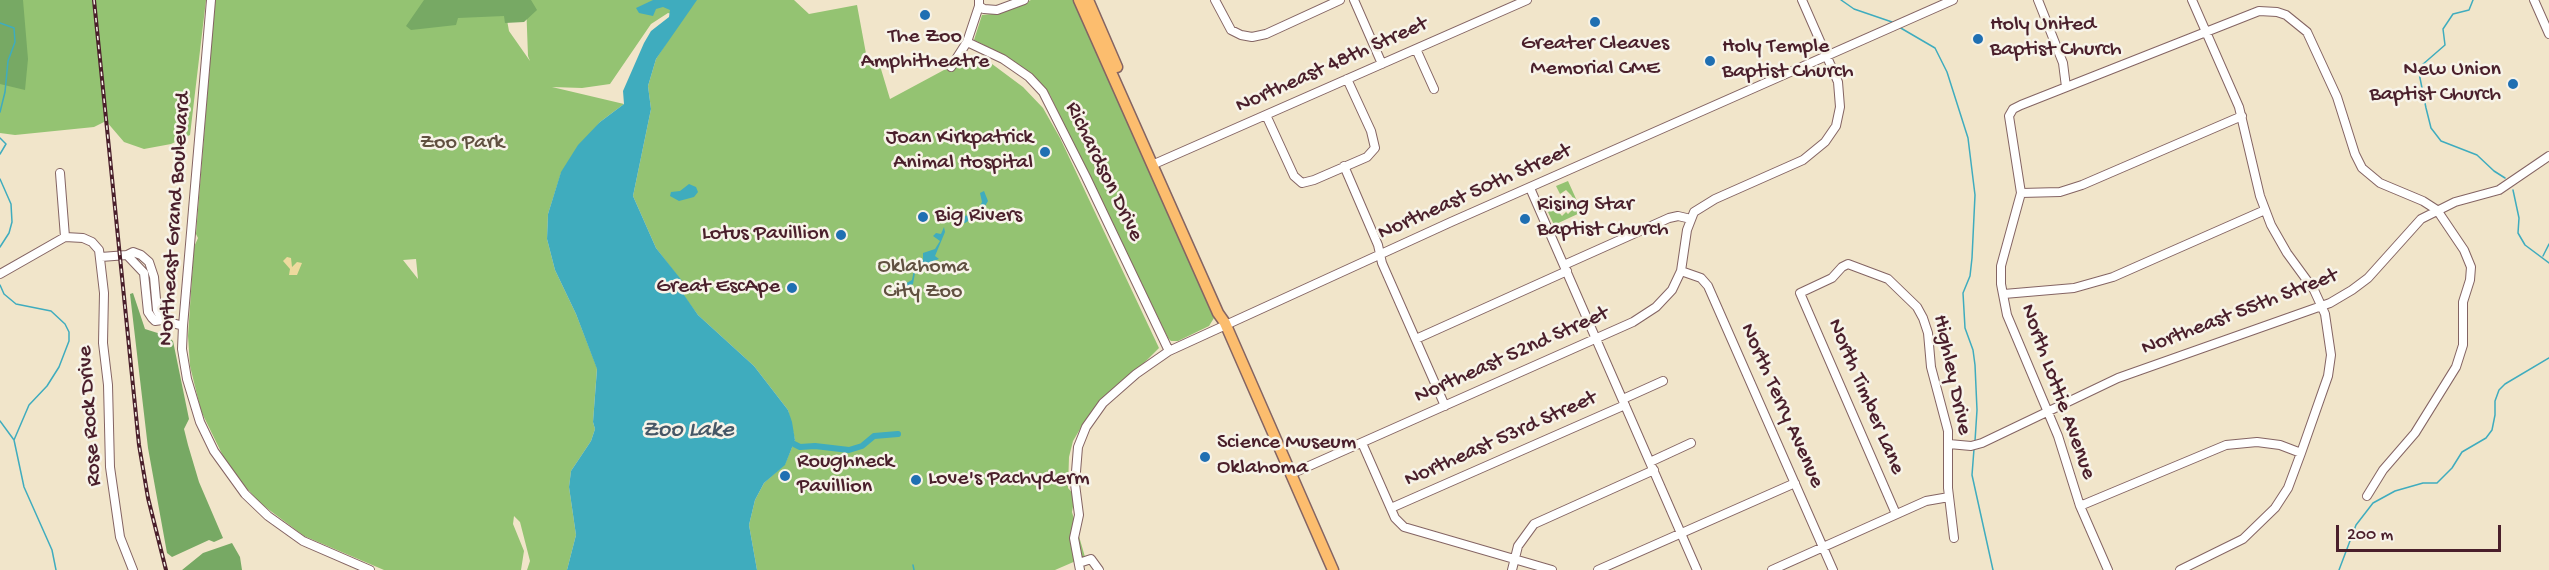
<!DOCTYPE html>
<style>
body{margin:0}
#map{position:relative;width:2549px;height:570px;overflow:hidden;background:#f1e5ca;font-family:"Gochi Hand",sans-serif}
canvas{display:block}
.scale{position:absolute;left:2336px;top:525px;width:165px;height:27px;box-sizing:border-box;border:3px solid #4a1f2b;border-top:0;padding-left:8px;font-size:18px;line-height:21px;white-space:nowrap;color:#4a1f2b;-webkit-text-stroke:4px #f7f3e8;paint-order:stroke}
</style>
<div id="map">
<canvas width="2549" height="570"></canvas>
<div class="scale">200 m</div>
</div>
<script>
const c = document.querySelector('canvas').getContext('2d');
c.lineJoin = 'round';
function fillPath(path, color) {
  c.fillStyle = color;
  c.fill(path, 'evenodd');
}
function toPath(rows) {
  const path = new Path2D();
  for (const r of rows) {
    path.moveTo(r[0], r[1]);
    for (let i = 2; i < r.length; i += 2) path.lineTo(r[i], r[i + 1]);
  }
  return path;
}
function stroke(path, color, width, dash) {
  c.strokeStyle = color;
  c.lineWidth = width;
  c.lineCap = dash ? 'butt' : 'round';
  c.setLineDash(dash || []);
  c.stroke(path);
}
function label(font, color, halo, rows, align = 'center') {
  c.font = font + ' "Gochi Hand",sans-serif';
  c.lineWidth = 5;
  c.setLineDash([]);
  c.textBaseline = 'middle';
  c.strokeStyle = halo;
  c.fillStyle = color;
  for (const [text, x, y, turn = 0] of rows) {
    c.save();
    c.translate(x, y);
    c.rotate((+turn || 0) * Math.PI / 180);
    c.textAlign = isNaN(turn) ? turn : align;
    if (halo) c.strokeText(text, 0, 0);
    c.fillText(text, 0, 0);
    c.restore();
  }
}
fillPath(toPath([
 [0,0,206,0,190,135,171,144,144,149,124,142,106,121,94,127,15,135,0,133],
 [215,0,794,0,809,14,857,5,867,59,878,59,890,99,944,70,984,58,1023,87,1043,108,1060,138,1159,348,1083,424,1073,441,1069,457,1068,488,1075,496,1072,512,1085,557,1055,570,757,570,749,525,755,500,764,483,785,464,795,440,788,410,754,366,698,315,683,295,682,282,656,248,633,196,651,109,648,86,656,59,683,17,668,13,651,24,610,84,582,88,552,87,624,104,600,122,561,173,548,214,547,239,555,270,576,314,597,368,593,422,595,429,591,441,571,471,569,487,576,535,567,570,527,570,530,561,520,522,514,516,513,524,524,551,521,570,384,570,304,536,260,503,243,484,224,458,201,411,190,366,188,336,194,247,198,238,196,234],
 [526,2,528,56,530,61,509,31,507,20],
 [416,259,418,279,403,260],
 [1031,0,1073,0,1214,318,1209,326,1178,341,1171,341,1168,338,1050,95,1025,69,1005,56,974,40,982,15,1002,13],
 [1568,181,1582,212,1554,225,1548,212,1554,206,1562,216,1566,212,1568,214,1574,208,1573,206,1576,203,1571,195,1566,190,1560,194,1556,186]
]), '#94c372');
fillPath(toPath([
 [0,0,23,0,28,59,25,90,0,84],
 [424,0,531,0,537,10,524,22,505,23,504,16,458,18,456,25,411,30,406,26],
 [133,293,145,329,167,336,173,341,189,419,184,429,188,445,199,482,223,538,214,542,209,540,172,557,167,553,148,448,130,294],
 [232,543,240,557,242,570,182,570,203,553]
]), '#77a964');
fillPath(toPath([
 [287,257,291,258,292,267,297,262,302,263,297,275,289,275,290,269,283,261]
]), '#eeda9e');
fillPath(toPath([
 [653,0,697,0,656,59,648,86,651,109,633,196,656,248,683,282,684,295,698,315,754,366,788,410,792,422,795,440,785,465,764,483,755,500,749,525,757,570,567,570,576,535,569,487,571,471,591,441,595,429,593,422,597,369,576,314,555,270,547,239,548,214,561,172,578,145,600,122,624,104,623,91,644,43,651,31,669,17,670,10,663,7,656,9,653,16,639,13,636,8],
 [689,184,696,187,698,192,694,197,679,201,670,196,671,192,680,191],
 [984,191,988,201,981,213,965,223,957,222,960,217,969,215,979,208,982,202,980,193],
 [944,227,945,232,935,256,939,259,916,268,913,284,905,289,903,285,912,280,915,264,923,259,923,253,935,249,940,241,933,236,936,233,941,234]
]), '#3facbe');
stroke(toPath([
 [1841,0,1854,9,1892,22],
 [2473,0,2469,10,2453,14,2443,29,2445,45,2422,65,2419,73,2426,108,2431,128,2441,141,2477,155,2494,171,2505,178],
 [0,23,14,28,15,42,8,61,5,92,0,112],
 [1899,27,1935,48,1947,72,1968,138,1975,195,1972,258,1970,276,1963,293,1965,328,1973,350,1975,365,1977,410,1975,441],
 [0,138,6,144,0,154],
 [0,179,11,204,12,222,9,233,0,247],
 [2513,190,2519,218,2518,233,2525,245,2549,263],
 [2543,256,2549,244],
 [0,285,4,294,16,304,51,311,65,324,69,332,69,341,59,367,47,386,29,405,14,440],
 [0,421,14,440,24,487,52,550,56,570],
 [1974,449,1972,475,1993,570],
 [913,565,914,570],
 [2339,570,2356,525,2373,503,2395,491,2423,483,2437,483,2452,468,2462,452,2486,438,2492,430,2495,415,2495,401,2499,390,2505,384,2549,358]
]), '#3facbe', 1.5);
stroke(toPath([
 [794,444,800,447,815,446,849,450,862,446,874,436,898,434]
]), '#3facbe', 6);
const minor = toPath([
 [211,0,183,326,182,349,187,379,200,422,214,451,245,494,268,516,303,541,370,570],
 [979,0,979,6,984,9,997,10,1024,0],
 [1215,0,1231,30,1241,35,1252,37,1266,34,1340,0],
 [1354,0,1382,64],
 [2038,0,2063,63,2066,87],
 [2534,0,2549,34],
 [967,42,1003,59,1029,77,1043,92,1086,177,1169,351],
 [1416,49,1434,89],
 [951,67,967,42,979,6],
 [1266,115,1294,176,1302,183,1314,180,1367,157,1375,148,1371,131,1347,79],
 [1152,165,1527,0],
 [1344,166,1378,245,1382,263,1445,406],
 [60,173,65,237],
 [1530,188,1697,570],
 [2021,193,2060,192,2082,185,2242,116],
 [127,255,144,273,148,312,152,318,155,321,162,320,183,326],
 [101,257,127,255,133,252,141,255,149,262,154,277,157,310,162,320],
 [1564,265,1669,218,1678,216,1691,219],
 [1681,271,1701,278,1708,286,1833,570],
 [0,274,65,237,83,238,92,242,99,250,104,293,103,343,108,385,110,467,120,537,133,570],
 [2004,294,2074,288,2113,277,2265,210],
 [1416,339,1567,271],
 [1623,399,1663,381],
 [1362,443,1395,518,1404,527,1552,570],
 [1949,444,1971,446,1982,443,2118,378,2330,303,2352,290,2368,278,2421,219,2455,202,2499,190,2549,156],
 [1650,462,1691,443],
 [1291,474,1633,322,1656,307,1672,290,1681,271,1687,230,1694,212,1715,199,1803,160,1825,142,1836,126,1840,107,1838,82,1802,0],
 [2080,506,2226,445,2257,442,2280,445,2301,453],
 [1391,508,1625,405],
 [1896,514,1800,293,1832,278,1842,267,1848,264,1888,279,1917,307,1923,318,1928,333,1931,367,1948,431,1948,488,1954,538],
 [1079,563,1091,559,1099,570],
 [1080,570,1074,538,1079,515,1075,484,1078,447,1086,427,1103,403,1136,374,1169,351,1451,222,1953,0],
 [1512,570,1518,546,1534,524,1654,470],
 [1598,570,1795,483],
 [1772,570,1926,501,1949,497],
 [2108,570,2080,506,2058,436,2007,315,2001,284,2001,266,2021,193,2009,116,2013,109,2021,105,2259,11,2277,12,2286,15,2307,32,2337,97,2355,154,2362,168,2380,183,2423,201,2437,210,2464,250,2471,267,2470,280,2463,302,2463,345,2456,367,2415,433,2383,470,2367,496],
 [2180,570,2243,539,2275,508,2288,488,2301,453,2328,376,2331,355,2325,314,2314,290,2287,253,2271,225,2260,196,2239,107,2192,0]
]);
const major = toPath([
 [1079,0,1218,313,1225,323,1333,570],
 [1088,0,1117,67]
]);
stroke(minor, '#846463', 10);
stroke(major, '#846463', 13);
stroke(minor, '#fff', 8);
stroke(major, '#fcbd6e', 10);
const rail = toPath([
 [94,0,139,445,148,498,166,570]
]);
stroke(rail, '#4a1f2b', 4);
stroke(rail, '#f7f3e8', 1.5, [4.5]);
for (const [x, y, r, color] of [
 [925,15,6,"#1f6fb2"],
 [1595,22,6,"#1f6fb2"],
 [1978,39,6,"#1f6fb2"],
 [1710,61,6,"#1f6fb2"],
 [2513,84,6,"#1f6fb2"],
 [1045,152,6,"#1f6fb2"],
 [923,217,6,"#1f6fb2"],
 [1525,219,6,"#1f6fb2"],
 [841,235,6,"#1f6fb2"],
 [792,288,6,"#1f6fb2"],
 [1205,457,6,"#1f6fb2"],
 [785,476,6,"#1f6fb2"],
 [916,480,6,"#1f6fb2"]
]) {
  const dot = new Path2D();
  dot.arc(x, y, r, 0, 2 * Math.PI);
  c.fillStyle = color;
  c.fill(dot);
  stroke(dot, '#f7f3e8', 2);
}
label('22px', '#4a1f2b', '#f7f3e8', [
 ["Holy United",1990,26],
 ["Baptist Church",1990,51],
 ["The Zoo",925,38,"center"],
 ["Amphitheatre",925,63,"center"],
 ["Greater Cleaves",1595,45,"center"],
 ["Memorial CME",1595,70,"center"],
 ["Holy Temple",1722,48],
 ["Baptist Church",1722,73],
 ["New Union",2501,71,"right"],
 ["Baptist Church",2501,96,"right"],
 ["Joan Kirkpatrick",1033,139,"right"],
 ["Animal Hospital",1033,164,"right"],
 ["Rising Star",1537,206],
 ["Baptist Church",1537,231],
 ["Big Rivers",935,217],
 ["Lotus Pavillion",829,235,"right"],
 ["Great EscApe",780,288,"right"],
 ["Science Museum",1217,444],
 ["Oklahoma",1217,469],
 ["Roughneck",797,463],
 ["Pavillion",797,488],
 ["Love's Pachyderm",928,480]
], 'left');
label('22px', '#4a1f2b', '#f7f3e8', [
 ["Northeast 48th Street",1332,66,-24],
 ["Richardson Drive",1103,172,64],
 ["Northeast 50th Street",1475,193,-24],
 ["Northeast Grand Boulevard",176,219,-86],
 ["Northeast 55th Street",2240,313,-21],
 ["Northeast 52nd Street",1512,356,-24],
 ["Highley Drive",1951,375,78],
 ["North Lottie Avenue",2057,392,70],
 ["North Timber Lane",1865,397,67],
 ["North Terry Avenue",1781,406,66],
 ["Rose Rock Drive",91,416,-94],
 ["Northeast 53rd Street",1501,440,-24]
]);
label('22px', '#605040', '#f7f3e8', [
 ["Zoo Park",462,144],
 ["Oklahoma",923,268],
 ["City Zoo",923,293]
]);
label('italic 24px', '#465766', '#f7f3e8', [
 ["Zoo Lake",688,431]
]);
</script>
